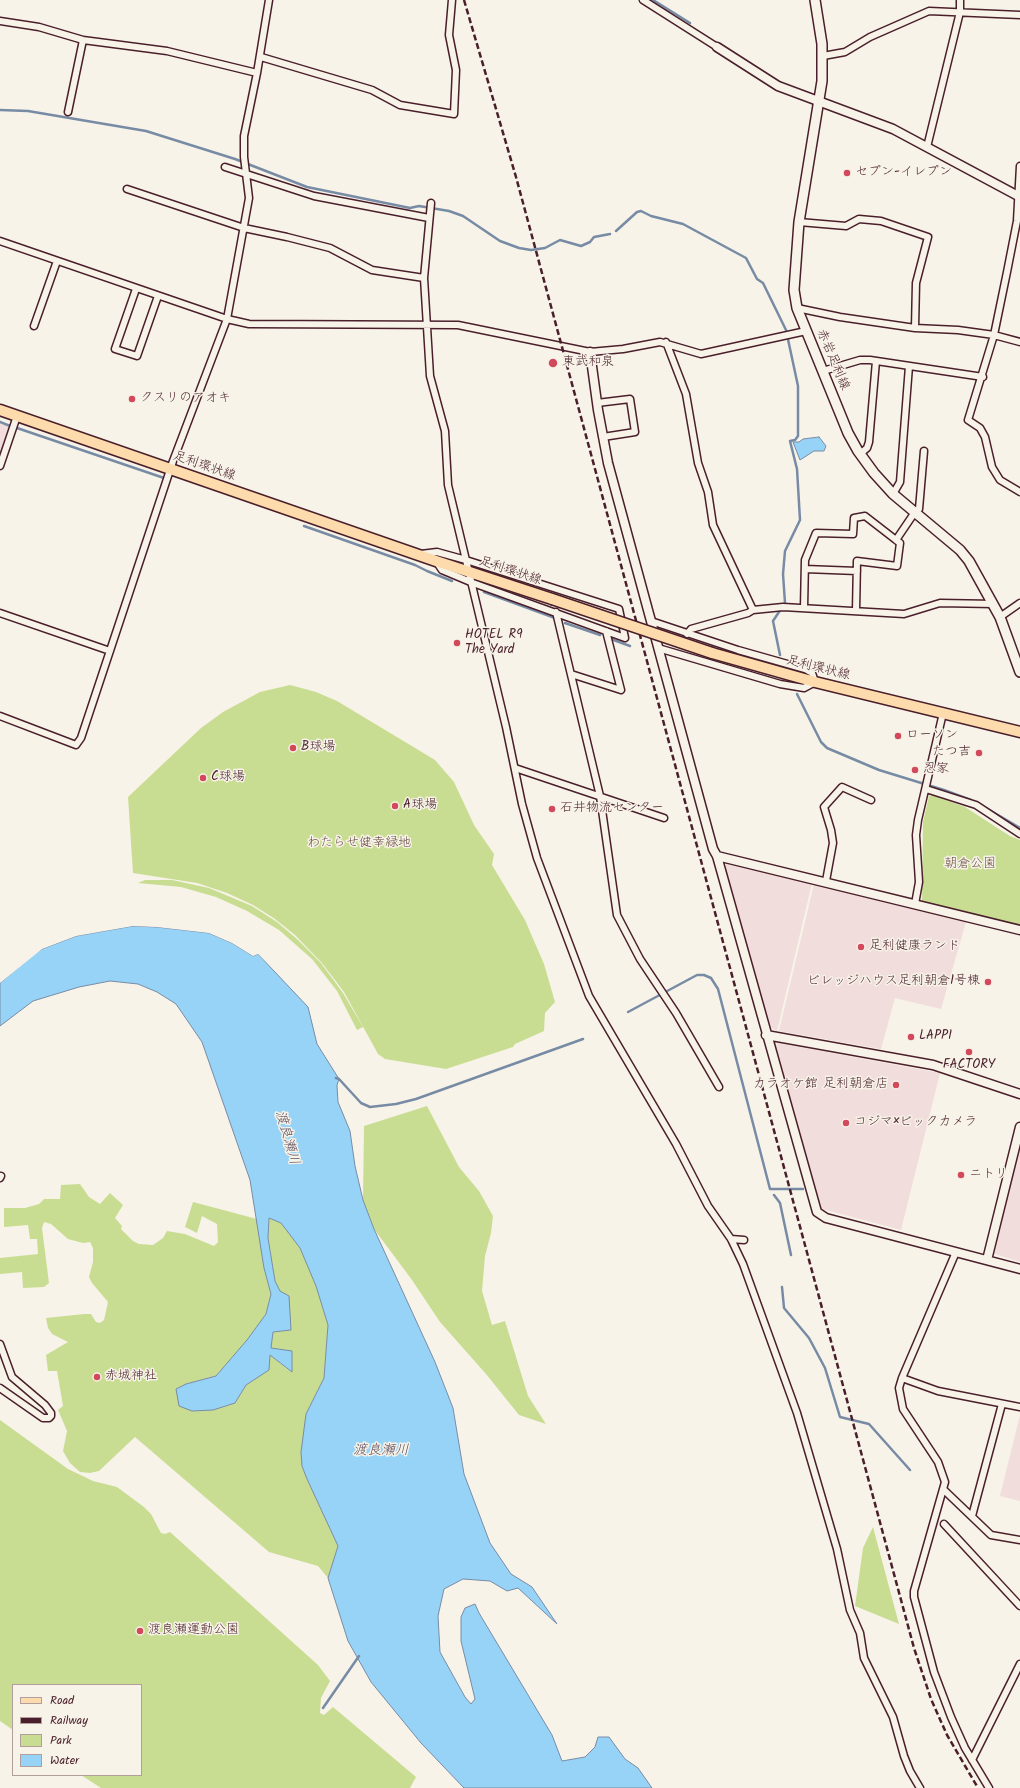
<!DOCTYPE html>
<meta charset="utf-8">
<style>
body{margin:0}
#map{position:relative;width:1020px;height:1788px;overflow:hidden;background:#f7f3e8;font-family:Kalam,sans-serif}
canvas{display:block}
.legend{position:absolute;left:12px;top:1684px;width:130px;height:92px;box-sizing:border-box;background:#f7f3e8;border:1px solid #b29e9c;margin:0;padding:5px 7px;list-style:none;font-size:12px;color:#4a1f2b}
.legend li{display:flex;align-items:center;gap:8px;height:20px}
.legend b{width:20px;border:1px solid #b29e9c}
</style>
<div id="map">
<canvas width="1020" height="1788"></canvas>
<ul class="legend">
<li><b style="height:5px;background:#fddbac"></b>Road</li>
<li><b style="height:5px;background:#4a1f2b"></b>Railway</li>
<li><b style="height:11px;background:#c9dd92"></b>Park</li>
<li><b style="height:11px;background:#96d3f7"></b>Water</li>
</ul>
</div>
<script>
const c = document.querySelector('canvas').getContext('2d');
c.lineJoin = 'round';
function fillPath(path, color) {
  c.fillStyle = color;
  c.fill(path, 'evenodd');
}
function toPath(rows) {
  const path = new Path2D();
  for (const r of rows) {
    path.moveTo(r[0], r[1]);
    for (let i = 2; i < r.length; i += 2) path.lineTo(r[i], r[i + 1]);
  }
  return path;
}
function stroke(path, color, width, dash) {
  c.strokeStyle = color;
  c.lineWidth = width;
  c.lineCap = dash ? 'butt' : 'round';
  c.setLineDash(dash || []);
  c.stroke(path);
}
function label(font, color, halo, rows, align = 'center') {
  c.font = font + ' Kalam,"Klee One",sans-serif';
  c.lineWidth = 3;
  c.setLineDash([]);
  c.textBaseline = 'middle';
  c.strokeStyle = halo;
  c.fillStyle = color;
  for (const [text, x, y, turn = 0] of rows) {
    c.save();
    c.translate(x, y);
    c.rotate((+turn || 0) * Math.PI / 180);
    c.textAlign = isNaN(turn) ? turn : align;
    if (halo) c.strokeText(text, 0, 0);
    c.fillText(text, 0, 0);
    c.restore();
  }
}
fillPath(toPath([
 [0,423,11,428,0,458],
 [726,864,812,883,777,1031,768,1026,725,869],
 [814,884,966,922,941,1009,895,998,881,1049,779,1031],
 [778,1043,940,1073,901,1230,822,1209,818,1204,776,1051,775,1046],
 [1020,1142,1020,1262,992,1253],
 [1020,1415,1020,1501,1000,1496]
]), '#f1dddb');
fillPath(toPath([
 [290,685,316,692,337,701,435,760,454,782,474,825,494,854,492,865,525,920,544,964,555,1002,545,1013,544,1031,515,1044,513,1047,446,1069,385,1059,378,1054,344,992,322,963,295,935,275,919,253,905,227,893,197,883,133,873,128,797,201,728,223,712,260,692],
 [932,795,965,807,1010,836,1020,840,1020,926,922,902,923,822,929,796],
 [145,880,172,880,209,888,252,906,277,922,297,939,321,963,343,993,363,1027,357,1030,337,991,312,959,279,930,247,911,216,897,181,887,138,883],
 [427,1106,459,1167,479,1191,493,1216,491,1233,485,1256,482,1291,492,1325,505,1321,528,1396,546,1424,519,1415,486,1374,440,1322,412,1280,374,1229,363,1200,364,1126],
 [80,1184,89,1197,100,1204,110,1193,123,1205,115,1218,122,1226,121,1229,133,1241,139,1244,153,1245,163,1238,167,1231,185,1234,214,1246,218,1242,217,1224,202,1216,197,1233,185,1227,193,1202,257,1219,264,1268,271,1294,266,1314,247,1340,216,1376,186,1384,192,1411,213,1410,235,1403,246,1385,269,1370,270,1355,291,1372,270,1348,273,1332,291,1330,275,1281,268,1238,269,1218,281,1223,300,1248,316,1286,328,1325,324,1378,306,1414,302,1466,307,1479,338,1546,328,1578,318,1566,269,1552,135,1437,99,1471,90,1473,80,1472,70,1463,63,1451,67,1431,58,1410,63,1406,57,1371,48,1371,46,1355,68,1342,52,1334,48,1328,46,1318,84,1314,91,1314,96,1322,100,1323,104,1320,108,1302,92,1283,89,1277,93,1262,93,1248,90,1242,83,1243,68,1239,51,1224,44,1222,42,1228,49,1283,44,1287,23,1288,22,1272,0,1274,0,1258,38,1254,37,1239,30,1239,28,1225,4,1227,4,1208,25,1208,39,1204,44,1199,60,1199,61,1185],
 [0,1420,68,1469,93,1481,117,1487,144,1507,151,1514,161,1533,165,1534,170,1532,318,1665,330,1681,321,1698,320,1713,324,1715,333,1707,416,1777,410,1788,101,1788,81,1775,141,1775,141,1685,13,1685,13,1730,0,1721],
 [873,1527,899,1624,855,1606,863,1548]
]), '#c9dd92');
const water = toPath([
 [819,437,826,446,824,451,814,451,800,460,793,442,799,442,803,439,819,437],
 [133,926,157,927,209,933,232,943,253,956,258,954,308,1007,317,1044,339,1079,337,1085,338,1102,350,1131,355,1166,363,1200,374,1229,435,1362,453,1408,464,1474,490,1543,511,1574,532,1587,557,1624,518,1588,507,1591,490,1581,463,1579,444,1589,438,1616,440,1652,465,1697,471,1704,475,1699,461,1641,461,1617,465,1608,475,1604,479,1613,552,1735,562,1761,585,1757,595,1747,598,1737,609,1737,625,1759,638,1768,652,1788,464,1788,421,1743,371,1682,348,1641,328,1578,338,1546,307,1479,302,1466,301,1452,306,1414,324,1378,328,1325,316,1286,300,1248,281,1223,269,1218,268,1238,275,1281,280,1291,289,1296,291,1330,273,1332,271,1348,292,1351,292,1372,270,1355,269,1370,246,1385,235,1403,213,1410,192,1411,179,1406,176,1389,186,1384,216,1376,247,1340,266,1314,271,1294,264,1268,250,1180,202,1042,176,1004,157,992,138,984,110,981,79,987,33,1001,0,1026,0,983,34,954,42,949,76,936,133,926]
]);
fillPath(water, '#96d3f7');
stroke(water, '#788ba5', 1);
fillPath(toPath([
 [133,924,157,925,210,931,233,941,254,954,259,952,288,983,258,954,253,956,232,943,209,933,157,927,133,926,76,936,42,949,0,983,0,980,41,947,75,934]
]), '#f7f3e8');
stroke(toPath([
 [653,0,690,23],
 [0,110,28,111,146,131,235,159,307,187,410,208,419,206,449,211,463,216,500,241,519,248,531,250,545,248,560,240,581,246,590,242,594,237,610,234],
 [616,231,637,212,641,211,651,216,683,224,746,258,757,279,763,283,786,330,798,386,798,436,795,440,790,441,797,469,800,520,785,551,783,574,785,603,773,621,780,655],
 [0,422,10,426],
 [17,428,164,478],
 [304,526,415,565,427,571,452,581],
 [484,592,555,618],
 [565,623,600,635],
 [611,639,630,646],
 [797,694,821,742,827,748,879,770,944,790,971,800],
 [986,808,1020,828],
 [628,1012,697,975,704,975,711,978,718,989,770,1189,803,1189],
 [336,1078,339,1079,361,1103,370,1107,396,1104,416,1099,583,1039],
 [774,1195,780,1203,791,1255],
 [782,1287,784,1308,809,1338,825,1368,840,1417,869,1424,910,1470],
 [323,1708,359,1656]
]), '#788ba5', 2.5);
const minor = toPath([
 [643,0,717,47],
 [0,21,39,27,83,40,167,51,257,73],
 [823,56,845,52,870,37,929,11,1020,15],
 [261,57,372,90,400,105,454,114,456,70,449,35,452,0],
 [68,112,83,40],
 [927,147,960,12,960,0],
 [1020,166,1017,221,1007,272,994,335,968,420,980,428,985,437,992,467,1000,480,1020,492],
 [225,167,314,196,429,218],
 [127,189,244,228,287,237,330,248,372,270,424,278],
 [431,203,424,278,430,376,445,431,448,485,506,727,522,804,537,858,589,996,676,1144,708,1206,731,1239,743,1264,797,1413,837,1549,850,1610,860,1633,864,1658,893,1717,904,1756,910,1771,920,1788],
 [799,222,846,226,859,219,881,221,928,237,916,283,915,328],
 [0,241,227,319,249,324,458,325,590,352,623,349,660,342,701,354,806,331],
 [136,289,115,349,137,356,158,296],
 [797,308,840,317,915,328,958,330,994,335,1020,342],
 [34,326,57,261],
 [666,342,686,394,698,463,708,492,713,525,753,610],
 [823,371,860,360,870,360,983,377],
 [597,403,630,399,635,432,603,437],
 [860,454,867,448,869,442,876,361],
 [0,466,17,416],
 [893,494,900,482,909,366],
 [421,554,437,552,466,560,619,609,625,638,473,583,442,570,436,561],
 [805,569,857,571],
 [804,608,805,560,816,533,853,534,854,518,865,516,896,540],
 [856,611,857,561,897,566,900,543,896,540,915,512,919,509,924,451],
 [556,612,600,796,617,915,640,959,676,1013,719,1087],
 [0,613,110,651],
 [1000,617,1020,603],
 [651,621,738,650,805,669,812,673,815,682,804,688,780,684,658,648],
 [606,631,621,690],
 [687,634,691,629,748,613,753,610,783,607,904,614,940,603,994,604],
 [571,674,621,690],
 [0,716,76,745,81,738,173,461,227,319,249,198,244,157,244,136,257,73,269,0],
 [515,768,664,818],
 [926,789,976,805,1020,834],
 [826,881,833,843,831,830,824,807,842,787,871,800],
 [915,904,919,882,916,835,918,820,943,713],
 [0,1178,1,1176],
 [731,1239,744,1240],
 [956,1252,902,1378,938,1391,1020,1407],
 [0,1344,12,1377,45,1405,51,1413,51,1416,49,1418,43,1418,0,1388],
 [902,1378,899,1388,903,1409,938,1462,945,1482,914,1591,914,1597,934,1672,951,1717,965,1748,989,1788],
 [944,1490,991,1535,1020,1540],
 [972,1516,1002,1404],
 [944,1524,1020,1606],
 [972,1760,1020,1664]
]);
const tertiary = toPath([
 [717,47,778,86,893,129,1020,197],
 [590,352,598,410,608,463,713,849,717,856,817,1212,826,1218,1020,1269],
 [717,856,1020,930],
 [766,1035,933,1065,1020,1094],
 [987,1260,1020,1127]
]);
const secondary = toPath([
 [815,0,822,44,822,81,799,222,794,290,797,308,848,433,858,451,874,473,893,494,960,550,969,561,1000,617,1020,672]
]);
const primary = toPath([
 [0,410,436,561,552,599],
 [712,653,815,682,1020,732]
]);
stroke(minor, '#4a1f2b', 9);
stroke(tertiary, '#4a1f2b', 11);
stroke(secondary, '#4a1f2b', 12);
stroke(primary, '#4a1f2b', 13);
stroke(minor, '#f7f3e8', 6);
stroke(tertiary, '#f7f3e8', 8);
stroke(secondary, '#f7f3e8', 9);
stroke(primary, '#fddbac', 10);
stroke(toPath([
 [464,0,516,177,914,1648,931,1699,947,1735,978,1788]
]), '#4a1f2b', 2.5, [6, 3]);
const primaryBridge = toPath([
 [552,599,712,653]
]);
stroke(primaryBridge, '#4a1f2b', 13, []);
stroke(primaryBridge, '#fddbac', 10);
for (const [x, y, r, color] of [
 [847,173,4,"#d1495b"],
 [553,363,5,"#d1495b"],
 [132,399,4,"#d1495b"],
 [457,643,4,"#d1495b"],
 [898,736,4,"#d1495b"],
 [293,748,4,"#d1495b"],
 [979,753,4,"#d1495b"],
 [915,770,4,"#d1495b"],
 [203,778,4,"#d1495b"],
 [395,806,4,"#d1495b"],
 [552,809,4,"#d1495b"],
 [861,947,4,"#d1495b"],
 [988,982,4,"#d1495b"],
 [911,1037,4,"#d1495b"],
 [969,1052,4,"#d1495b"],
 [896,1085,4,"#d1495b"],
 [846,1123,4,"#d1495b"],
 [961,1175,4,"#d1495b"],
 [97,1377,4,"#d1495b"],
 [140,1631,4,"#d1495b"]
]) {
  const dot = new Path2D();
  dot.arc(x, y, r, 0, 2 * Math.PI);
  c.fillStyle = color;
  c.fill(dot);
  stroke(dot, '#f7f3e8', 1.5);
}
label('13px', '#4a1f2b', '#f7f3e8', [
 ["セブン-イレブン",855,173],
 ["東武和泉",562,363],
 ["クスリのアオキ",140,399],
 ["HOTEL R9",465,636],
 ["The Yard",465,651],
 ["ローソン",906,736],
 ["B球場",301,748],
 ["たつ吉",971,753,"right"],
 ["忍家",923,770],
 ["C球場",211,778],
 ["A球場",403,806],
 ["石井物流センター",560,809],
 ["足利健康ランド",869,947],
 ["ビレッジハウス足利朝倉1号棟",980,982,"right"],
 ["LAPPI",919,1037],
 ["FACTORY",969,1066,"center"],
 ["カラオケ館 足利朝倉店",888,1085,"right"],
 ["コジマ×ビックカメラ",854,1123],
 ["ニトリ",969,1175],
 ["赤城神社",105,1377],
 ["渡良瀬運動公園",148,1631]
], 'left');
label('13px', '#4a1f2b', '#f7f3e8', [
 ["赤岩足利線",832,360,67],
 ["足利環状線",204,467,19],
 ["足利環状線",510,572,18],
 ["足利環状線",818,669,14]
]);
label('13px', '#6a4e45', '#f7f3e8', [
 ["わたらせ健幸緑地",359,844],
 ["朝倉公園",970,865]
]);
label('italic 14px', '#5d4c5e', '#f7f3e8', [
 ["渡良瀬川",286,1138,74],
 ["渡良瀬川",381,1452]
]);
</script>
